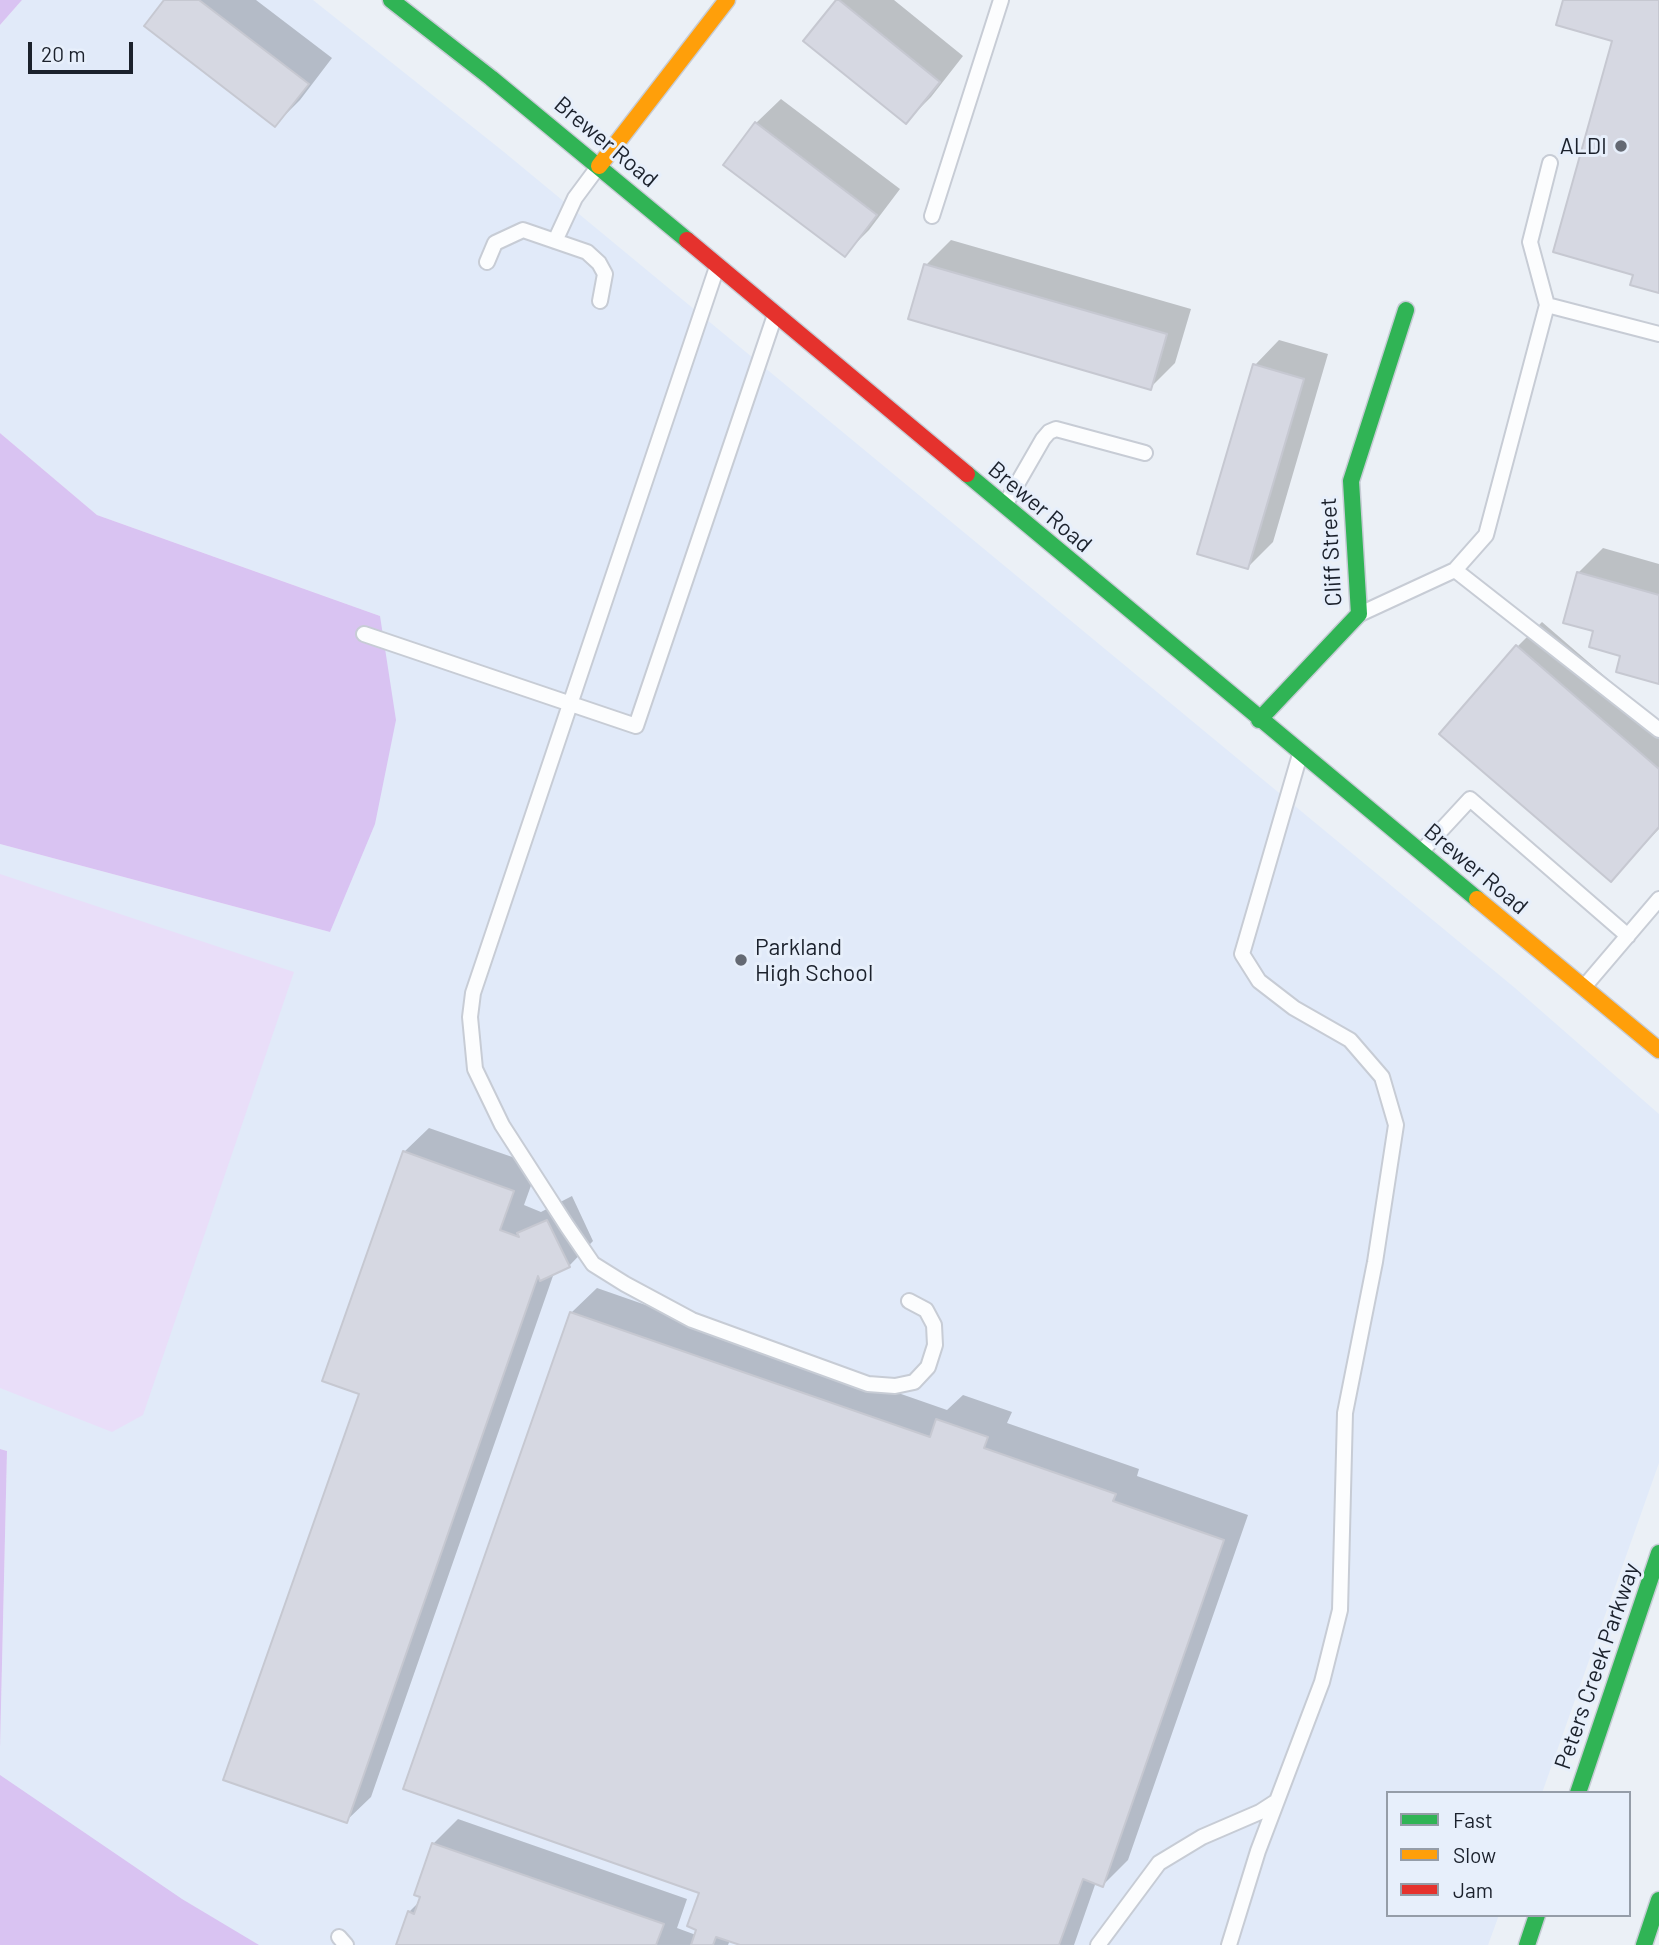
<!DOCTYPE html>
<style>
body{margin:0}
#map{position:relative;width:1659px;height:1945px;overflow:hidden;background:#ebf0f6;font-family:Barlow,sans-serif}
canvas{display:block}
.legend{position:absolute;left:1386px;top:1791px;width:245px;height:126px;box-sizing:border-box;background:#e7effb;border:2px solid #959da8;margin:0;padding:9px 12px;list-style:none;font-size:21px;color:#1b212c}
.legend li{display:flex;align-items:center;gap:14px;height:35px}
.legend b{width:35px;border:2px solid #959da8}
.scale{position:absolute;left:28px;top:42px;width:105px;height:32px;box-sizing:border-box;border:4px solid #1b212c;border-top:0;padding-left:9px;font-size:21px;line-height:24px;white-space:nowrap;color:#1b212c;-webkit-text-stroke:5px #e7effb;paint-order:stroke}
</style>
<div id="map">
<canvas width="1659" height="1945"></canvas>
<ul class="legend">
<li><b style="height:9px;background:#30b455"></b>Fast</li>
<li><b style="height:9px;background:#ff9f0a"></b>Slow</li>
<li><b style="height:9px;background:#e5322d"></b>Jam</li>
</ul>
<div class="scale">20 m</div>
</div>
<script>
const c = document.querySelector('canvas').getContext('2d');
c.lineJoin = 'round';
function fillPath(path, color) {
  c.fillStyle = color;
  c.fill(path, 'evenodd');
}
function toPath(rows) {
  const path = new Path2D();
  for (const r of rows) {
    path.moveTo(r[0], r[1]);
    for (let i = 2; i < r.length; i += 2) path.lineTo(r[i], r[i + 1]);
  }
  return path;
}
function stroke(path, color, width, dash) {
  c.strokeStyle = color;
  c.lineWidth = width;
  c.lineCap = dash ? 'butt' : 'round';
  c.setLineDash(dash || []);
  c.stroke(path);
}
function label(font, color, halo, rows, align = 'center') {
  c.font = font + ' Barlow,sans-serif';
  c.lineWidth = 6;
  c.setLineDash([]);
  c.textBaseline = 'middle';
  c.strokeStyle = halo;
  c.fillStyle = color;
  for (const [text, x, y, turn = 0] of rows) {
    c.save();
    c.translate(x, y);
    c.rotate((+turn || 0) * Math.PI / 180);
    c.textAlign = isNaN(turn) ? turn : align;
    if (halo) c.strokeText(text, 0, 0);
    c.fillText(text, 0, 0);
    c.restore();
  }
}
fillPath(toPath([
 [22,0,313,0,504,152,1515,988,1659,1114,1659,1463,1542,1793,1388,1793,1388,1915,1499,1915,1488,1945,0,1945,0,1749,7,1451,0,1449,0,844,330,932,380,616,97,515,0,433,0,25]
]), '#e1eaf9');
fillPath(toPath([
 [0,874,294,972,143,1415,112,1432,0,1388]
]), '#e9def9');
fillPath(toPath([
 [0,0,22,0,0,25],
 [0,433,97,515,380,616,396,720,375,824,330,932,0,844],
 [0,1449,7,1451,0,1749],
 [0,1775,182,1899,259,1945,0,1945]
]), '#d9c3f2');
fillPath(toPath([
 [166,0,256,0,332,58,300,100,275,125],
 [838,0,894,0,963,56,931,97,906,122],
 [781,99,900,189,869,230,844,255,756,123],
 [951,240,1191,309,1175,363,1150,388,926,265],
 [1279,340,1328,354,1273,542,1248,567,1255,365],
 [1603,548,1659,564,1659,682,1622,655,1578,573],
 [1542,622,1659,723,1659,829,1611,880,1517,647],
 [429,1128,538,1166,524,1205,541,1212,572,1196,593,1241,569,1266,554,1273,371,1797,346,1821,361,1393,404,1152],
 [597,1288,947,1410,963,1395,1012,1412,1007,1423,1139,1469,1137,1476,1248,1515,1128,1860,1103,1885,1096,1882,1074,1945,745,1945,730,1940,728,1945,398,1945,409,1912,421,1900,433,1844,458,1819,687,1899,677,1928,696,1935,701,1892,405,1788,572,1312]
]), '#0003');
const building = toPath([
 [164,0,199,0,309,84,275,127,144,26,164,0],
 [836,0,839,0,940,82,906,124,803,41,836,0],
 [1563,0,1659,0,1659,293,1630,285,1633,275,1553,252,1612,41,1556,25,1563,0],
 [755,122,877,215,845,257,723,165,755,122],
 [924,264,1167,334,1151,390,908,319,924,264],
 [1253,364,1304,379,1248,569,1197,554,1253,364],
 [1577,572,1659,595,1659,684,1616,672,1620,656,1589,647,1593,631,1563,623,1577,572],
 [1516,645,1659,769,1659,827,1611,882,1439,734,1516,645],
 [403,1151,514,1191,500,1230,519,1237,517,1233,547,1220,570,1267,540,1281,538,1276,347,1823,223,1780,359,1394,322,1381,403,1151],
 [570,1312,930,1437,936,1419,988,1437,984,1448,1116,1494,1113,1501,1224,1540,1103,1887,1083,1879,1059,1945,740,1945,716,1937,713,1945,691,1945,696,1930,687,1926,699,1893,403,1789,570,1312],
 [432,1843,664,1924,656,1945,396,1945,408,1911,414,1914,420,1897,414,1895,432,1843]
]);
fillPath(building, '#d6d8e2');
stroke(building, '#c6c8d1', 2);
const lane = toPath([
 [1550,163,1530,242,1547,305,1659,334],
 [932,216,1001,0],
 [555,241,575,198,598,167],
 [487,262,495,243,523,230,587,252,599,263,605,274,600,301],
 [717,267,473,993,470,1017,475,1069,502,1125,567,1226,593,1264,625,1284,692,1320,868,1384,895,1386,914,1382,928,1367,935,1345,934,1325,926,1310,909,1301],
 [1005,505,1043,439,1049,432,1056,429,1145,453],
 [1455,570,1659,730],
 [1362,613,1455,570,1486,535,1547,305],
 [364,634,636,726,775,315],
 [1421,852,1470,799,1628,936],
 [1584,987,1659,899],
 [339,1937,346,1945],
 [1098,1945,1159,1863,1202,1837,1260,1812,1277,1801],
 [1229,1945,1258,1851,1322,1682,1340,1610,1345,1413,1375,1262,1396,1125,1382,1077,1350,1040,1294,1008,1259,981,1242,954,1299,758]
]);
const fast = toPath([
 [391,0,491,78,687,240],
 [967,474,1477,899],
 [1259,720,1359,614,1351,481,1406,310],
 [1578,1793,1659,1553],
 [1527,1945,1537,1915],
 [1644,1945,1659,1900]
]);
const slow = toPath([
 [599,166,727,0],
 [1477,899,1659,1050]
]);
const jam = toPath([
 [687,240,967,474]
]);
stroke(lane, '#c7ccd5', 18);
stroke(fast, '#c7ccd5', 19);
stroke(slow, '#c7ccd5', 19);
stroke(jam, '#c7ccd5', 19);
stroke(lane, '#fcfdfe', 14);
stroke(fast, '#30b455', 16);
stroke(slow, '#ff9f0a', 16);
stroke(jam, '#e5322d', 16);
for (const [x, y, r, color] of [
 [1621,146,7,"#646973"],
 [741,960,7,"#646973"]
]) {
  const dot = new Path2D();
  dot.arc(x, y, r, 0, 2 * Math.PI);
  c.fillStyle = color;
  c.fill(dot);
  stroke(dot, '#e7effb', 2.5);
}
label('23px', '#1b212c', '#e7effb', [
 ["Brewer Road",606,142,40],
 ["Brewer Road",1040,507,40],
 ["Cliff Street",1331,552,-93],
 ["Brewer Road",1476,869,40],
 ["Peters Creek Parkway",1597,1666,-71]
]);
label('23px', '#1b212c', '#e7effb', [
 ["ALDI",1607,146],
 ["Parkland",755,947,"left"],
 ["High School",755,973,"left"]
], 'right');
</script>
